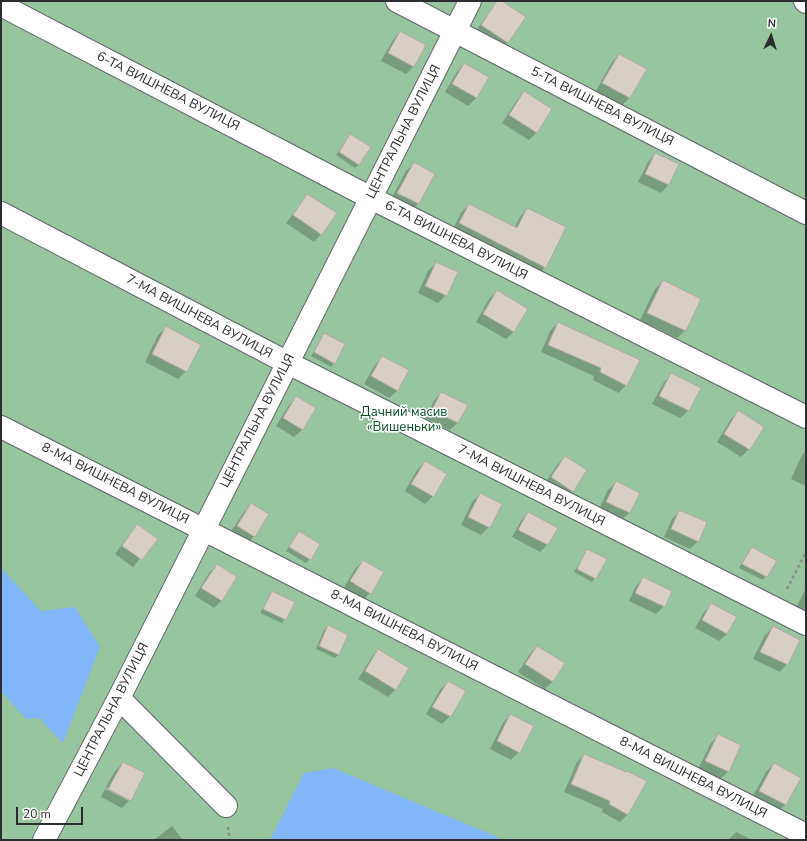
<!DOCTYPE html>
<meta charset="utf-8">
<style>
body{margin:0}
#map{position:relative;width:807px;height:841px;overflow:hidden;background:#e1e5ef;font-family:"Nunito Sans",sans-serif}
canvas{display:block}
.frame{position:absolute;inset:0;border:2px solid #2c2d31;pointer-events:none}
.north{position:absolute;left:751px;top:16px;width:40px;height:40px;-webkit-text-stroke:3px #fff;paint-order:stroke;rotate:4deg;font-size:11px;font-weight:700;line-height:16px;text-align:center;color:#2c2d31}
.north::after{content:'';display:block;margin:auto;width:14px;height:18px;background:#2c2d31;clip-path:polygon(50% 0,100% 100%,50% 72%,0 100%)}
.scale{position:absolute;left:16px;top:807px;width:67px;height:18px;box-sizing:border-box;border:2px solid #2c2d31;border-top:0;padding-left:5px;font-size:12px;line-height:14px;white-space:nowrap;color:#2c2d31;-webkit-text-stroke:3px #fff;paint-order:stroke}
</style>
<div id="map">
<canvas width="807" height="841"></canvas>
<div class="frame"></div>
<div class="north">N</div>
<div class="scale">20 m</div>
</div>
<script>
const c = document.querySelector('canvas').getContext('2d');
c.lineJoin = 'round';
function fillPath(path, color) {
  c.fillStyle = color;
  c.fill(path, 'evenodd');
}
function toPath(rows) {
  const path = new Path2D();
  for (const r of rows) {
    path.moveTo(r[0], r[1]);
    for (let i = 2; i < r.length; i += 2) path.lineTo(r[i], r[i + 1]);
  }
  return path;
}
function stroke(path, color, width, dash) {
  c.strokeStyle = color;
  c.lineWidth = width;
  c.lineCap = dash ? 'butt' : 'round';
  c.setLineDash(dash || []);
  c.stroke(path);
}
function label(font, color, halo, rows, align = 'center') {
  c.font = font + ' "Nunito Sans",sans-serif';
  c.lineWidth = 3;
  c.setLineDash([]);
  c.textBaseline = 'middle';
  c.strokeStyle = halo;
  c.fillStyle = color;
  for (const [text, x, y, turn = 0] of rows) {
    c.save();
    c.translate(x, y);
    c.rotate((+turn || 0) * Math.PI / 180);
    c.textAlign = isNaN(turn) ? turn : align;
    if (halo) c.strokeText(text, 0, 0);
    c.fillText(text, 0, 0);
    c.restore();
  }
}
fillPath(toPath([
 [1,1,806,1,806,840,1,840]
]), '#97c59d');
fillPath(toPath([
 [1,568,41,611,75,607,100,647,63,743,39,718,26,719,1,691],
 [333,768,495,836,502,840,270,840,304,773]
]), '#81b6f9');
fillPath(toPath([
 [498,1,524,18,507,43,499,50,474,33],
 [400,32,414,66,406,74,381,61,393,40],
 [619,55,646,70,629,98,622,106,596,91,612,62],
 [464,64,488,78,476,98,468,106,445,92,457,72],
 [524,92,537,132,529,140,502,123,517,100],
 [350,135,359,165,355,168,336,155],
 [655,154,678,165,668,185,661,193,638,182,648,162],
 [414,164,434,174,418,204,410,211,390,201,406,171],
 [308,195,321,234,314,242,286,223],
 [469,205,514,228,520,217,527,209,545,267,538,275,452,231,461,213],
 [436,263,446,295,438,303,418,293,428,271],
 [663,282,700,300,685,331,677,338,640,320,655,289],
 [497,291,527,309,513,332,506,339,476,322,489,299],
 [558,323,626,385,619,393,593,380,594,376,541,352,550,331],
 [166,328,186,371,178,379,145,362,158,335],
 [324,334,334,363,331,367,311,356],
 [383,357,408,371,397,391,389,398,364,384,375,365],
 [671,375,699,389,688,411,680,418,652,404,664,382],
 [441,393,466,406,457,423,450,430,425,418,434,401],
 [296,397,314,408,302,430,294,437,276,426,289,405],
 [738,412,749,449,741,457,717,442,731,419],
 [806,451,806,486,791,479,802,455],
 [565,457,573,491,565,499,544,485,557,465],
 [425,462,433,496,425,504,405,491,417,470],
 [616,483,629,513,622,520,599,509,608,490],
 [480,494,489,527,481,535,461,525,472,502],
 [252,504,254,536,247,544,230,533,244,512],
 [679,512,698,541,690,549,664,537,672,519],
 [528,513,556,528,547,545,540,552,512,537,521,521],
 [137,525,156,539,133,567,115,554],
 [299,532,310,559,306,563,286,551],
 [752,548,775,561,763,580,739,568],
 [587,550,595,578,592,582,574,572],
 [363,561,370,593,362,601,343,589,355,569],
 [217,565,236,577,221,601,214,608,195,596,209,573],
 [644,578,664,606,656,614,629,601,636,586],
 [806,589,806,614,795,609],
 [272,592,285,619,282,623,260,613],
 [712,604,735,618,727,634,719,641,695,628,704,612],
 [328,627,339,654,335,658,316,649,324,630],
 [773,628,787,664,780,672,753,659,765,635],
 [537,647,553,681,545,689,518,672,530,654],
 [378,650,396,689,388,697,358,679,371,658],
 [448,682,464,692,450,716,442,724,426,714,440,690],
 [510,715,519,752,511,760,490,749,503,723],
 [719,735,740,745,728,772,720,779,698,769,711,743],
 [585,755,646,782,627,815,620,822,602,812,603,809,564,792,577,762],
 [123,763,130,800,122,808,101,797,105,789,129,801,129,799,106,787,115,771],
 [774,764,800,778,785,805,777,812,752,798,766,772],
 [172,826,183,840,154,840],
 [736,832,752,840,728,840]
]), '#0003');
const building = toPath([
 [497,1,502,1,526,17,508,43,481,25,497,1],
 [400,31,426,45,414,67,388,53,400,31],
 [619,54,647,69,630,98,602,83,619,54],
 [464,63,489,77,477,98,452,84,464,63],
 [524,91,552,109,537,133,509,115,524,91],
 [350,134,371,147,359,165,339,152,350,134],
 [655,153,679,164,669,185,645,174,655,153],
 [414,162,435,174,419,204,397,193,414,162],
 [307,194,337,213,322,235,293,215,307,194],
 [469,204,517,228,527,208,566,227,546,268,459,223,469,204],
 [436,262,458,272,447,296,425,286,436,262],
 [663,280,701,299,686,331,647,313,663,280],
 [497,290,528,309,514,332,483,314,497,290],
 [558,322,640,360,627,386,600,372,601,368,548,345,558,322],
 [166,326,201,345,187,372,152,354,166,326],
 [324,333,345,344,335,364,314,352,324,333],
 [382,356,409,370,398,391,371,376,382,356],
 [671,373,701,388,689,411,659,396,671,373],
 [441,392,468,405,458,423,432,410,441,392],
 [296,396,316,408,303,430,283,418,296,396],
 [738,410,764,427,750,450,724,434,738,410],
 [565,456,587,470,573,492,551,477,565,456],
 [425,461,447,474,434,497,411,484,425,461],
 [616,481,640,493,630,513,606,502,616,481],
 [480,493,502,504,490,528,468,517,480,493],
 [251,503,269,514,255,537,237,526,251,503],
 [679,510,707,522,699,542,671,529,679,510],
 [528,512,558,528,548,545,518,530,528,512],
 [137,524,158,539,142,560,122,546,137,524],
 [299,531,320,544,311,560,289,547,299,531],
 [752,547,777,561,767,577,742,564,752,547],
 [587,549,607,559,596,579,577,569,587,549],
 [363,560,384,572,371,594,350,581,363,560],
 [217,564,237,577,222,601,201,588,217,564],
 [643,577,672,591,665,607,635,593,643,577],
 [272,591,295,602,286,620,263,609,272,591],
 [711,603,737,617,727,634,702,620,711,603],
 [328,625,348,635,339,655,319,646,328,625],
 [773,626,800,640,788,665,760,652,773,626],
 [537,646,565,663,553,682,525,664,537,646],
 [378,649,409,668,396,690,365,671,378,649],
 [448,681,466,691,451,717,432,707,448,681],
 [510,714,534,726,520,753,497,741,510,714],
 [718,734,741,745,729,772,705,761,718,734],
 [584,754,626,772,627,771,647,781,628,815,609,804,610,801,571,784,584,754],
 [123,762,145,773,131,801,108,789,123,762],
 [774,763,801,778,786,805,759,791,774,763]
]);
fillPath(building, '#d7cec6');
stroke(building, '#b3aaa3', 1);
const minor = toPath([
 [397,1,806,213],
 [805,1,806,2],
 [1,5,371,198,806,417],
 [1,213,288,363,806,624],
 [1,427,806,835],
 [119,698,226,806],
 [44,840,119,698,470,1]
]);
stroke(minor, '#5f636b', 24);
stroke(toPath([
 [787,589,806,552],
 [228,827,230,840]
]), '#8b8e95', 2.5, [3, 3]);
stroke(minor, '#fff', 22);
label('13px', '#2c2d31', '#fff', [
 ["6-ТА ВИШНЕВА ВУЛИЦЯ",168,92,27],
 ["5-ТА ВИШНЕВА ВУЛИЦЯ",602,107,27],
 ["ЦЕНТРАЛЬНА ВУЛИЦЯ",404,132,-63],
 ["6-ТА ВИШНЕВА ВУЛИЦЯ",456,241,27],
 ["7-МА ВИШНЕВА ВУЛИЦЯ",199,317,28],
 ["ЦЕНТРАЛЬНА ВУЛИЦЯ",258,421,-63],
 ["8-МА ВИШНЕВА ВУЛИЦЯ",115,484,27],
 ["7-МА ВИШНЕВА ВУЛИЦЯ",531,486,27],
 ["8-МА ВИШНЕВА ВУЛИЦЯ",404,631,27],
 ["ЦЕНТРАЛЬНА ВУЛИЦЯ",112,710,-63],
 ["8-МА ВИШНЕВА ВУЛИЦЯ",693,778,27]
]);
label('13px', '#00531c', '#fff', [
 ["Дачний масив",404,413],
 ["«Вишеньки»",404,428]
]);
</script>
